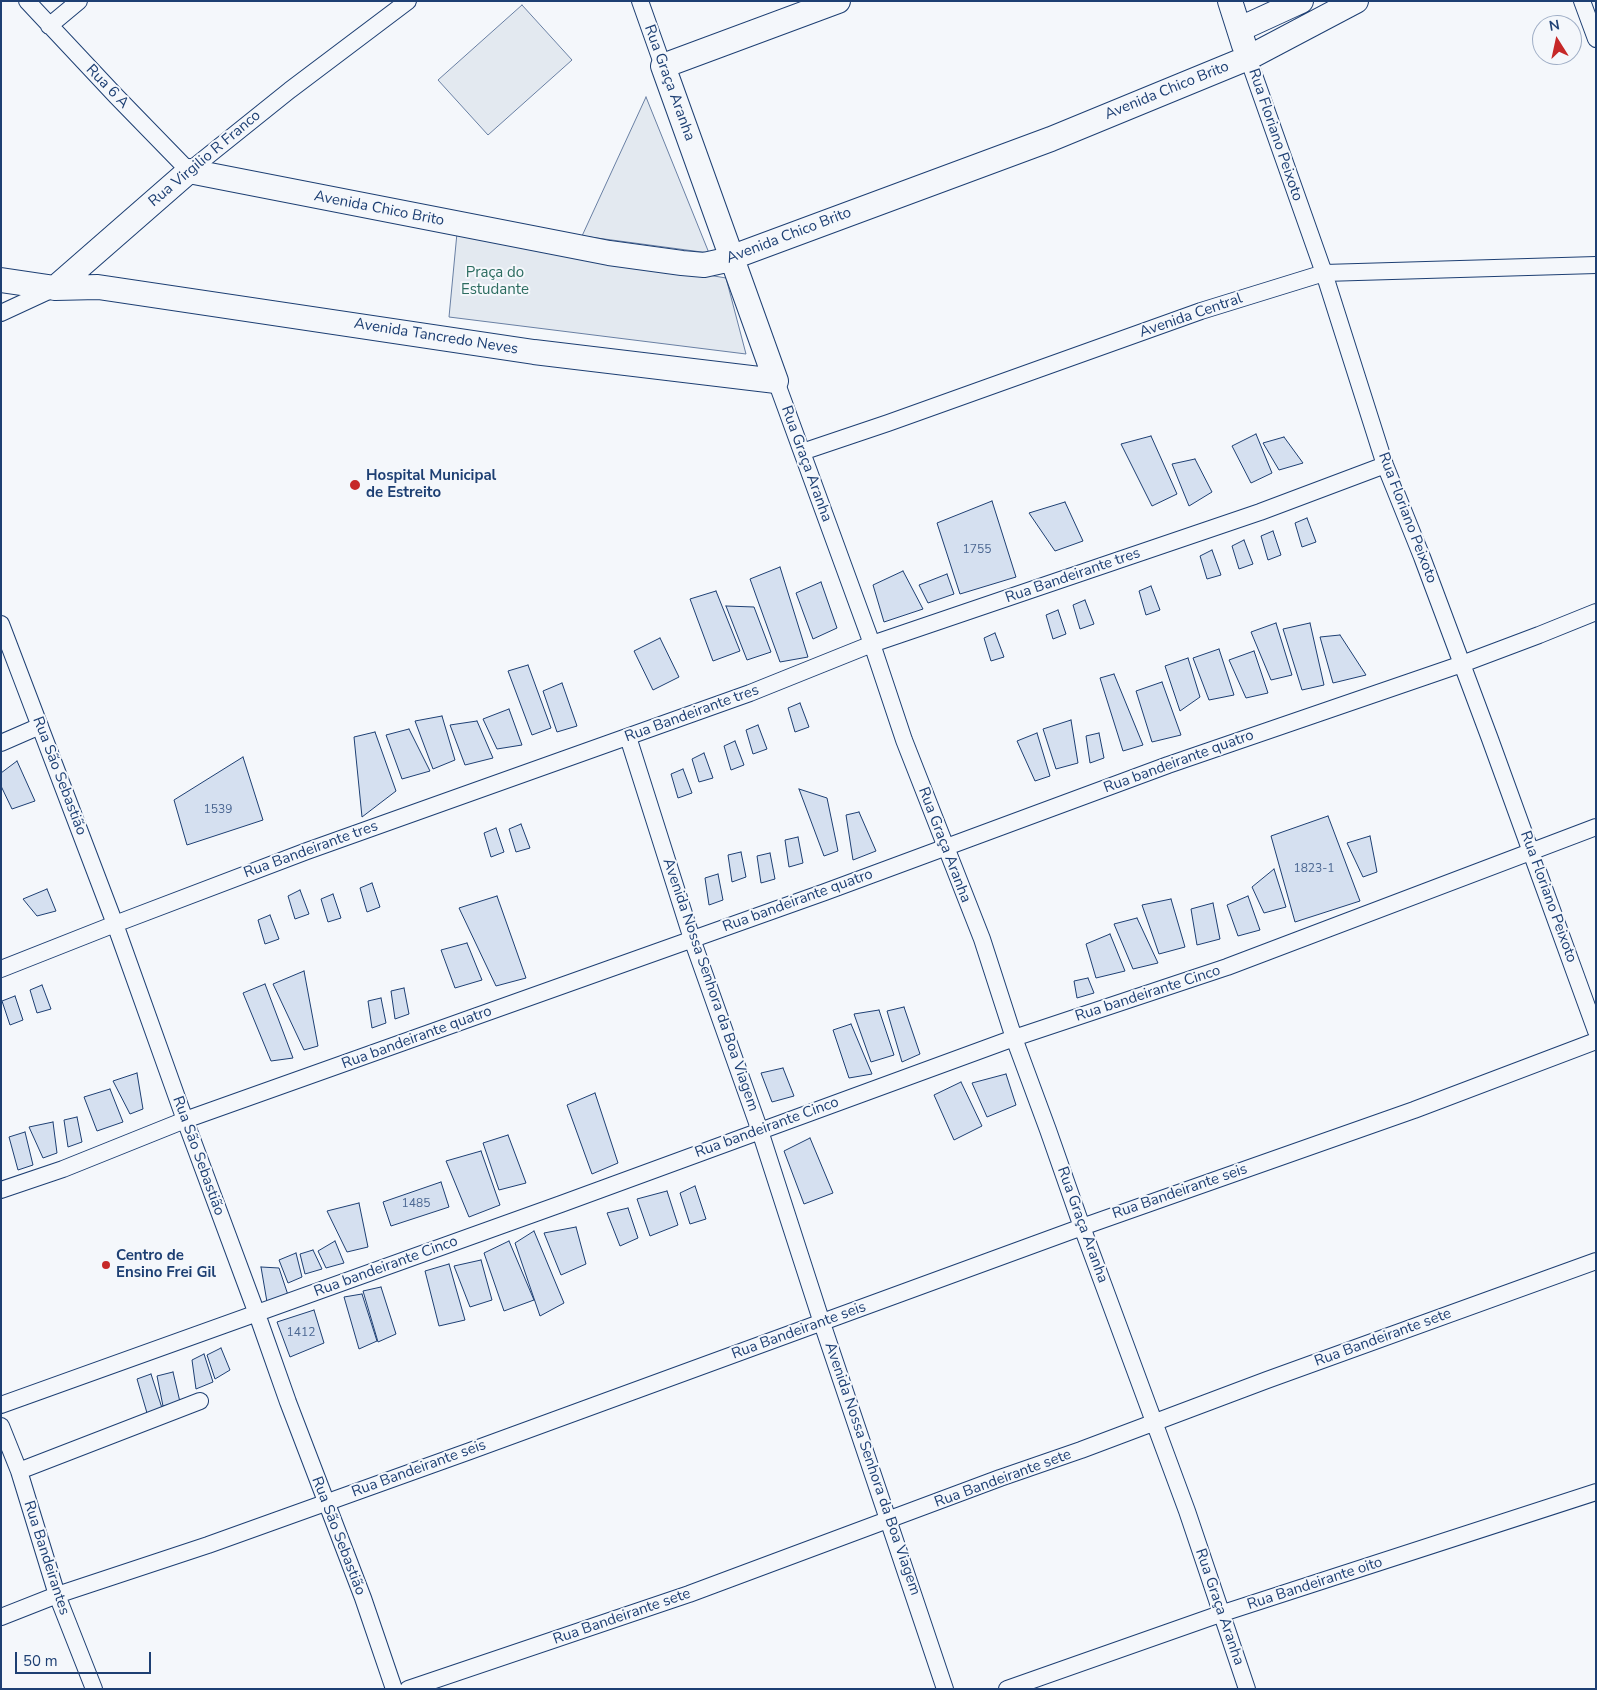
<!DOCTYPE html>
<meta charset="utf-8">
<style>
body{margin:0}
#map{position:relative;width:1597px;height:1690px;overflow:hidden;background:#f4f7fb;font-family:"Nunito Sans",sans-serif}
canvas{display:block}
.frame{position:absolute;inset:0;border:2px solid #1d3f73;pointer-events:none}
.north{position:absolute;left:1532px;top:15px;width:50px;height:50px;box-sizing:border-box;background:#f4f7fb;border:1px solid #9eadc5;border-radius:50%;rotate:350deg;font-size:14px;font-weight:700;line-height:20px;text-align:center;color:#1d3f73}
.north::after{content:'';display:block;margin:auto;width:18px;height:22px;background:#c62828;clip-path:polygon(50% 0,100% 100%,50% 72%,0 100%)}
.scale{position:absolute;left:15px;top:1652px;width:136px;height:22px;box-sizing:border-box;border:2px solid #1d3f73;border-top:0;padding-left:6px;font-size:15px;line-height:18px;white-space:nowrap;color:#1d3f73;-webkit-text-stroke:4px #f4f7fb;paint-order:stroke}
</style>
<div id="map">
<canvas width="1597" height="1690"></canvas>
<div class="frame"></div>
<div class="north">N</div>
<div class="scale">50 m</div>
</div>
<script>
const c = document.querySelector('canvas').getContext('2d');
c.lineJoin = 'round';
function fillPath(path, color) {
  c.fillStyle = color;
  c.fill(path, 'evenodd');
}
function toPath(rows) {
  const path = new Path2D();
  for (const r of rows) {
    path.moveTo(r[0], r[1]);
    for (let i = 2; i < r.length; i += 2) path.lineTo(r[i], r[i + 1]);
  }
  return path;
}
function stroke(path, color, width, dash) {
  c.strokeStyle = color;
  c.lineWidth = width;
  c.lineCap = dash ? 'butt' : 'round';
  c.setLineDash(dash || []);
  c.stroke(path);
}
function label(font, color, halo, rows, align = 'center') {
  c.font = font + ' "Nunito Sans",sans-serif';
  c.lineWidth = 4;
  c.setLineDash([]);
  c.textBaseline = 'middle';
  c.strokeStyle = halo;
  c.fillStyle = color;
  for (const [text, x, y, turn = 0] of rows) {
    c.save();
    c.translate(x, y);
    c.rotate((+turn || 0) * Math.PI / 180);
    c.textAlign = isNaN(turn) ? turn : align;
    if (halo) c.strokeText(text, 0, 0);
    c.fillText(text, 0, 0);
    c.restore();
  }
}
const green = toPath([
 [522,5,572,60,488,135,438,80,522,5],
 [646,97,709,253,582,236,646,97],
 [457,233,726,278,746,354,449,317,457,233]
]);
fillPath(green, '#e3e9f0');
stroke(green, '#687fa3', 1);
const building = toPath([
 [1256,434,1272,473,1251,483,1232,446,1256,434],
 [1151,436,1177,494,1152,506,1121,444,1151,436],
 [1284,437,1303,463,1279,470,1263,443,1284,437],
 [1195,459,1212,492,1189,506,1172,464,1195,459],
 [992,501,1016,577,960,594,937,523,992,501],
 [1065,502,1083,541,1055,551,1029,513,1065,502],
 [1307,518,1316,542,1302,547,1295,523,1307,518],
 [1273,531,1281,555,1268,560,1261,536,1273,531],
 [1244,540,1253,564,1239,569,1232,546,1244,540],
 [1212,550,1221,575,1207,579,1200,556,1212,550],
 [780,567,808,657,780,662,750,579,780,567],
 [903,571,923,609,884,622,873,585,903,571],
 [947,574,954,594,928,603,919,585,947,574],
 [821,582,837,628,813,639,796,593,821,582],
 [1151,586,1160,610,1146,615,1139,591,1151,586],
 [716,591,740,651,713,661,690,599,716,591],
 [1085,600,1094,624,1080,629,1073,605,1085,600],
 [726,606,754,607,771,652,747,660,726,606],
 [1058,610,1066,634,1053,639,1046,615,1058,610],
 [1276,623,1292,675,1271,680,1251,632,1276,623],
 [1310,623,1324,685,1302,690,1283,629,1310,623],
 [995,633,1004,657,991,661,984,638,995,633],
 [1340,635,1366,675,1333,683,1320,637,1340,635],
 [660,638,679,677,653,690,634,651,660,638],
 [1219,649,1234,695,1209,700,1193,658,1219,649],
 [1254,651,1268,693,1246,698,1229,660,1254,651],
 [1188,658,1200,697,1180,711,1165,666,1188,658],
 [528,665,551,728,532,735,508,671,528,665],
 [1114,674,1143,745,1123,751,1100,678,1114,674],
 [1162,682,1181,735,1152,742,1136,691,1162,682],
 [562,683,577,726,557,732,543,691,562,683],
 [800,703,809,727,795,732,788,708,800,703],
 [509,709,522,745,497,749,483,719,509,709],
 [442,716,455,760,433,769,415,721,442,716],
 [1071,720,1078,763,1056,769,1043,729,1071,720],
 [477,721,493,758,465,765,450,725,477,721],
 [758,725,767,749,753,754,746,730,758,725],
 [409,729,430,771,402,779,386,735,409,729],
 [375,732,396,791,362,817,354,737,375,732],
 [1037,733,1050,776,1035,781,1017,741,1037,733],
 [1099,733,1104,758,1090,763,1086,736,1099,733],
 [735,741,744,765,731,770,724,746,735,741],
 [704,753,713,778,699,782,692,759,704,753],
 [243,757,263,820,187,845,174,800,243,757],
 [17,761,35,801,12,809,1,786,1,773,17,761],
 [683,769,692,793,678,798,671,774,683,769],
 [799,789,827,798,838,851,824,856,799,789],
 [859,812,876,851,853,860,846,815,859,812],
 [1328,816,1360,901,1295,922,1271,836,1328,816],
 [521,824,530,848,516,852,509,829,521,824],
 [496,828,504,852,491,857,484,833,496,828],
 [1370,836,1377,872,1363,877,1347,843,1370,836],
 [798,837,803,863,789,867,785,840,798,837],
 [741,852,746,877,732,882,728,855,741,852],
 [770,853,775,879,761,883,757,856,770,853],
 [1274,869,1286,907,1264,913,1252,887,1274,869],
 [718,874,723,900,709,905,705,878,718,874],
 [372,883,380,907,367,912,360,888,372,883],
 [47,889,56,911,37,916,23,899,47,889],
 [300,890,309,914,295,919,288,896,300,890],
 [333,894,341,918,328,922,321,899,333,894],
 [497,896,526,978,496,986,459,908,497,896],
 [1248,896,1260,930,1238,936,1227,905,1248,896],
 [1171,899,1185,947,1159,954,1142,905,1171,899],
 [1213,903,1220,939,1197,945,1191,909,1213,903],
 [270,915,279,939,265,944,258,920,270,915],
 [1137,918,1158,963,1133,969,1114,924,1137,918],
 [1110,934,1125,971,1096,978,1086,944,1110,934],
 [467,943,482,980,455,988,441,950,467,943],
 [304,971,318,1046,304,1050,273,984,304,971],
 [1088,978,1094,993,1077,998,1074,981,1088,978],
 [265,984,293,1058,271,1061,243,993,265,984],
 [42,985,51,1009,37,1013,30,990,42,985],
 [404,988,409,1014,395,1019,391,991,404,988],
 [15,996,23,1020,10,1025,2,1001,15,996],
 [381,998,386,1023,372,1028,368,1001,381,998],
 [904,1007,920,1054,902,1062,887,1011,904,1007],
 [879,1010,894,1055,871,1062,854,1014,879,1010],
 [851,1024,872,1074,849,1078,833,1030,851,1024],
 [783,1068,794,1096,772,1102,761,1073,783,1068],
 [137,1073,143,1109,130,1114,113,1081,137,1073],
 [1006,1074,1016,1105,987,1117,972,1083,1006,1074],
 [961,1082,982,1126,954,1140,934,1095,961,1082],
 [110,1089,123,1122,97,1131,84,1097,110,1089],
 [595,1093,618,1163,592,1174,567,1105,595,1093],
 [77,1117,82,1142,68,1147,64,1120,77,1117],
 [53,1122,57,1153,43,1158,29,1127,53,1122],
 [25,1132,33,1165,18,1170,9,1137,25,1132],
 [508,1135,526,1183,499,1190,483,1143,508,1135],
 [810,1138,833,1193,804,1204,784,1151,810,1138],
 [481,1151,500,1205,469,1217,446,1161,481,1151],
 [441,1182,449,1207,391,1226,383,1202,441,1182],
 [695,1186,706,1219,690,1224,680,1193,695,1186],
 [667,1191,678,1225,650,1236,637,1199,667,1191],
 [359,1203,368,1247,347,1252,327,1211,359,1203],
 [628,1208,638,1238,620,1246,607,1213,628,1208],
 [576,1227,586,1264,561,1275,544,1233,576,1227],
 [534,1231,564,1303,540,1316,515,1243,534,1231],
 [335,1241,344,1263,326,1268,318,1251,335,1241],
 [509,1241,534,1300,504,1311,484,1253,509,1241],
 [313,1250,322,1269,305,1274,300,1254,313,1250],
 [296,1253,302,1277,288,1283,279,1260,296,1253],
 [481,1260,492,1300,470,1307,454,1266,481,1260],
 [449,1264,465,1320,439,1326,425,1271,449,1264],
 [261,1267,279,1268,288,1295,267,1302,261,1267],
 [381,1287,396,1334,378,1342,363,1291,381,1287],
 [362,1294,377,1341,359,1349,344,1297,362,1294],
 [314,1310,324,1343,290,1357,277,1322,314,1310],
 [221,1348,230,1370,215,1379,207,1355,221,1348],
 [204,1354,213,1382,196,1389,192,1360,204,1354],
 [173,1372,180,1402,163,1406,157,1376,173,1372],
 [151,1374,162,1408,147,1413,137,1379,151,1374]
]);
fillPath(building, '#d5e0f0');
stroke(building, '#1d3f73', 1);
const minor = toPath([
 [27,1,116,96,189,171,290,90,408,1],
 [640,1,663,66],
 [1582,1,1596,39],
 [49,26,79,1],
 [1248,58,1324,273,1385,465,1422,557,1490,739,1596,1031],
 [1,313,55,288],
 [776,381,872,644,904,740,982,939,1014,1038,1048,1130,1082,1227,1187,1511,1247,1689],
 [802,452,888,423,1201,311,1324,273,1596,265],
 [1,624,115,924,185,1120,257,1314,288,1402,363,1598,394,1689],
 [628,737,692,939,760,1131,822,1323,945,1689],
 [1,743,40,726],
 [1,969,115,924,307,851,750,693,872,644,1260,512,1385,465],
 [1,1190,63,1169,185,1120,825,892,1168,765,1462,664,1539,635,1596,612],
 [1,1405,561,1204,1014,1038,1227,967,1596,827],
 [1,1426,19,1471,57,1595,94,1689],
 [19,1471,200,1401],
 [1,1617,57,1595,208,1545,470,1451,1082,1227,1414,1110,1596,1041],
 [408,1689,689,1594,1000,1478,1081,1450,1267,1380,1596,1261],
 [1007,1689,1220,1614,1596,1492]
]);
const secondary = toPath([
 [1230,1,1244,45],
 [1240,29,1301,1],
 [1,280,55,288,98,287,534,352,776,381,663,66,838,1],
 [55,288,189,171,609,253,682,263,704,265,722,261,1051,139,1248,58,1356,1]
]);
stroke(minor, '#1d3f73', 18);
stroke(secondary, '#1d3f73', 26);
stroke(minor, '#f4f7fb', 16);
stroke(secondary, '#f4f7fb', 24);
for (const [x, y, r, color] of [
 [355,485,6,"#c62828"],
 [106,1265,5,"#c62828"]
]) {
  const dot = new Path2D();
  dot.arc(x, y, r, 0, 2 * Math.PI);
  c.fillStyle = color;
  c.fill(dot);
  stroke(dot, '#f4f7fb', 2);
}
label('12px', '#4b6792', null, [
 ["1755",977,550],
 ["1539",218,810],
 ["1823-1",1314,869],
 ["1485",416,1204],
 ["1412",301,1333]
]);
label('15px', '#1d3f73', '#f4f7fb', [
 ["Rua Graça Aranha",669,83,70],
 ["Rua 6 A",107,87,46],
 ["Avenida Chico Brito",1167,91,-22],
 ["Rua Floriano Peixoto",1275,135,71],
 ["Rua Virgilio R Franco",205,159,-40],
 ["Avenida Chico Brito",379,209,11],
 ["Avenida Chico Brito",789,236,-21],
 ["Avenida Central",1191,316,-19],
 ["Avenida Tancredo Neves",436,337,9],
 ["Rua Graça Aranha",806,464,70],
 ["Rua Floriano Peixoto",1407,518,69],
 ["Rua Bandeirante tres",1073,576,-19],
 ["Rua Bandeirante tres",692,714,-20],
 ["Rua bandeirante quatro",1179,762,-20],
 ["Rua São Sebastião",59,776,69],
 ["Rua Graça Aranha",944,845,69],
 ["Rua Bandeirante tres",311,850,-20],
 ["Rua Floriano Peixoto",1548,897,70],
 ["Rua bandeirante quatro",798,901,-20],
 ["Avenida Nossa Senhora da Boa Viagem",710,985,71],
 ["Rua bandeirante Cinco",1148,994,-18],
 ["Rua bandeirante quatro",417,1038,-20],
 ["Rua bandeirante Cinco",767,1128,-20],
 ["Rua São Sebastião",198,1156,70],
 ["Rua Bandeirante seis",1180,1192,-19],
 ["Rua Graça Aranha",1082,1225,70],
 ["Rua bandeirante Cinco",386,1267,-20],
 ["Rua Bandeirante seis",799,1331,-20],
 ["Rua Bandeirante sete",1383,1338,-20],
 ["Rua Bandeirante seis",419,1469,-20],
 ["Avenida Nossa Senhora da Boa Viagem",872,1469,71],
 ["Rua Bandeirante sete",1003,1479,-20],
 ["Rua São Sebastião",338,1536,69],
 ["Rua Bandeirantes",46,1558,72],
 ["Rua Bandeirante oito",1315,1584,-18],
 ["Rua Graça Aranha",1219,1607,71],
 ["Rua Bandeirante sete",622,1617,-19]
]);
label('15px', '#2c6c60', '#f4f7fb', [
 ["Praça do",495,273],
 ["Estudante",495,290]
]);
label('bold 15px', '#1d3f73', '#f4f7fb', [
 ["Hospital Municipal",366,476],
 ["de Estreito",366,493],
 ["Centro de",116,1256],
 ["Ensino Frei Gil",116,1273]
], 'left');
</script>
